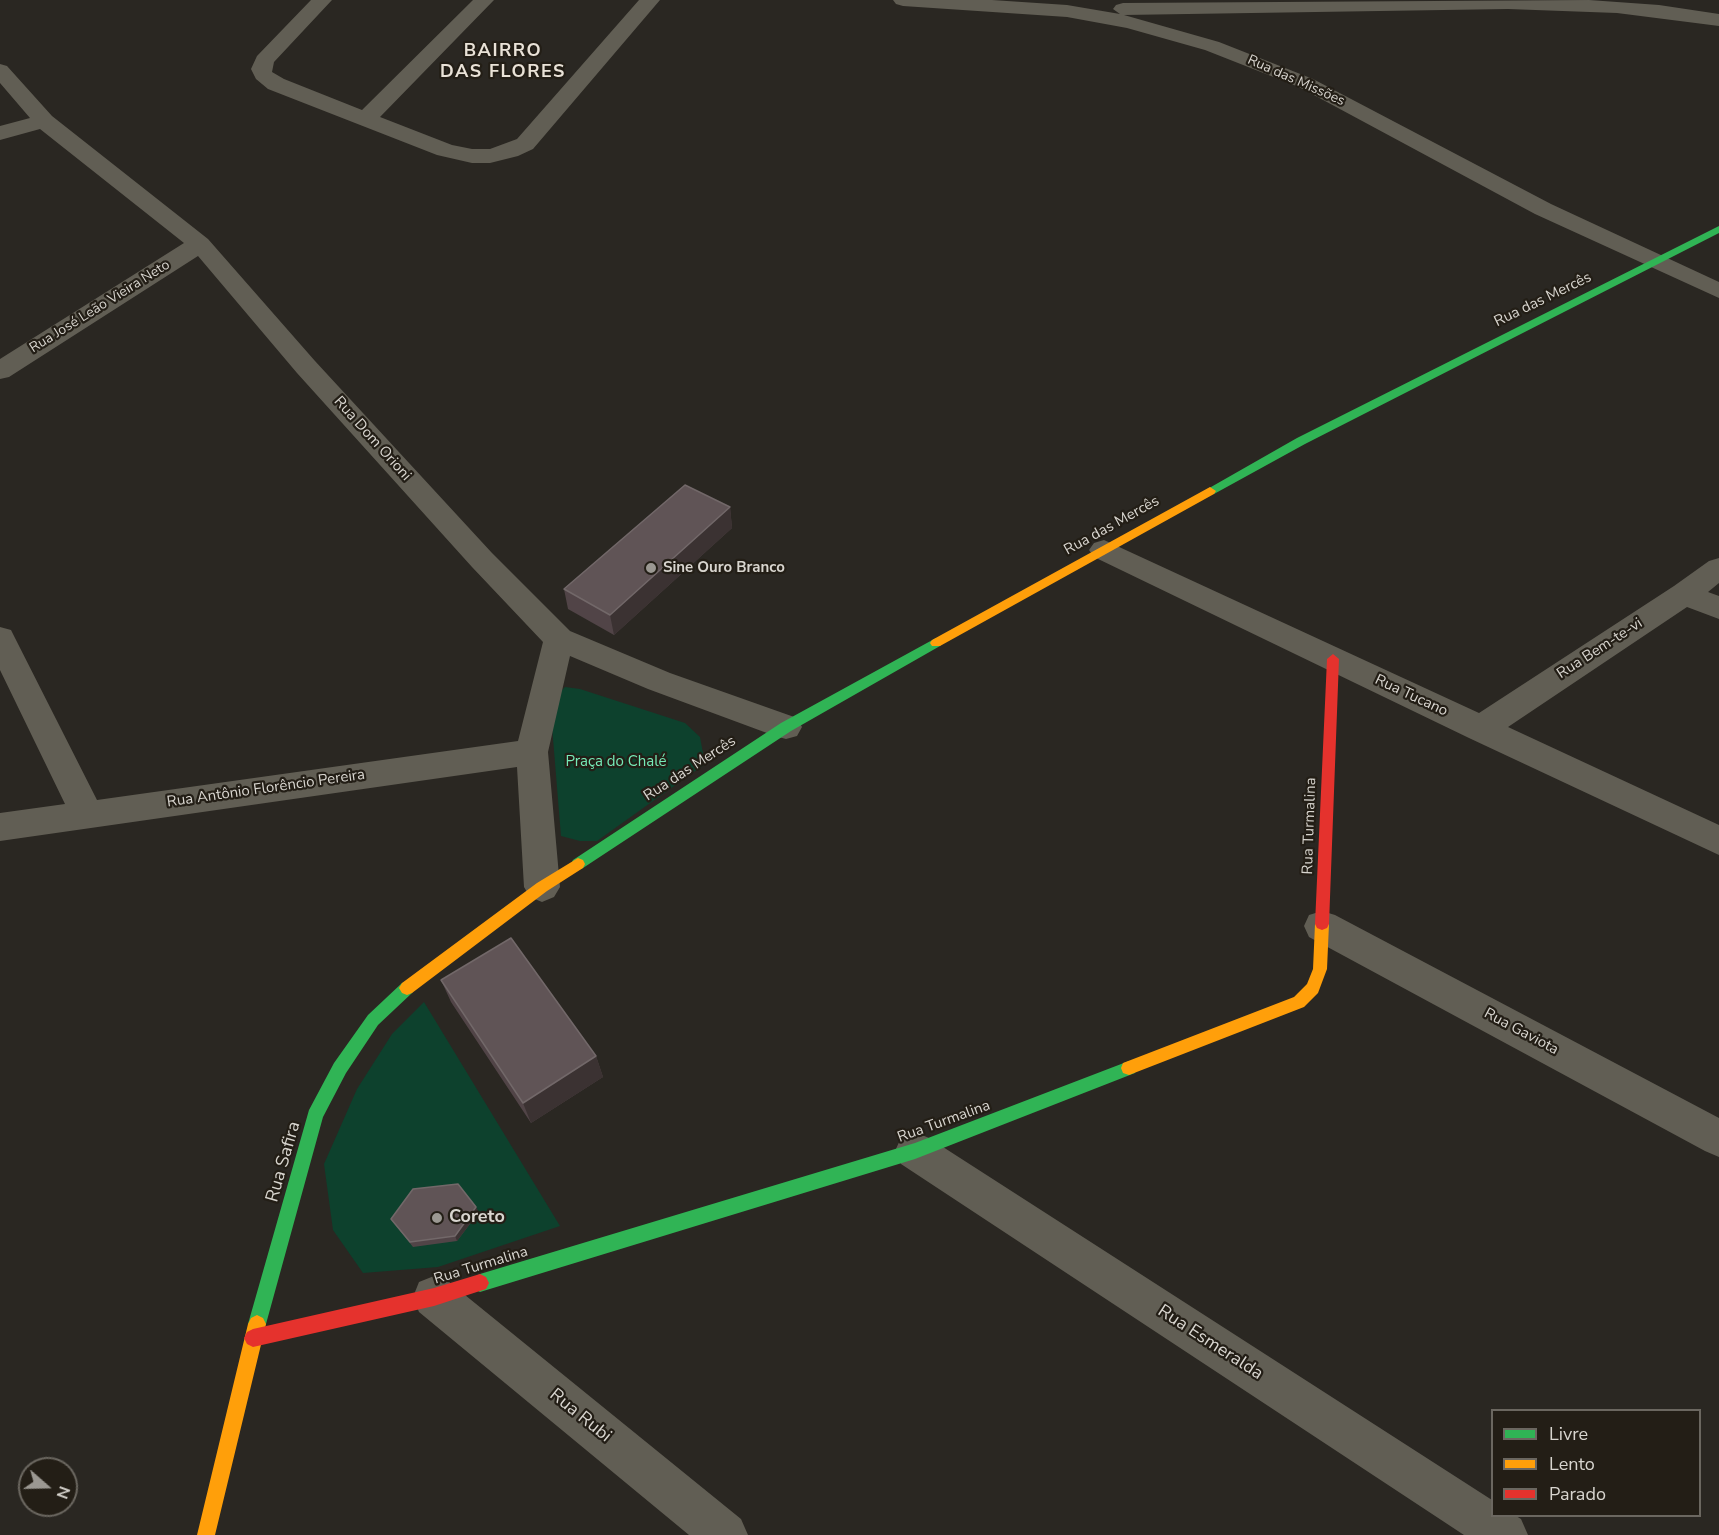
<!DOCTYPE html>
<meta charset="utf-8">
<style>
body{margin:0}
#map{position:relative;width:1719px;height:1535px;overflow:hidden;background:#2a2722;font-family:"Nunito Sans",sans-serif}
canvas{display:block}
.legend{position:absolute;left:1491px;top:1409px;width:210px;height:108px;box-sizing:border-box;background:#231e16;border:2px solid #6b6760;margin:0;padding:8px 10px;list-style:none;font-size:18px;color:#d8d5cf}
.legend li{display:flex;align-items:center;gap:12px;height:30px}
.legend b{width:30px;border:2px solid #6b6760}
.north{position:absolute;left:18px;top:1457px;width:60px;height:60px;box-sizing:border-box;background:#231e16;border:2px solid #6b6760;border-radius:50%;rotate:110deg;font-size:16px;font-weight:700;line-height:24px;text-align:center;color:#d8d5cf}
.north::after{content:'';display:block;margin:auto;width:21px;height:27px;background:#9b9892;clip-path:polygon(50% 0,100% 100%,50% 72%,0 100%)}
</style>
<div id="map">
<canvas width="1719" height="1535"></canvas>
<ul class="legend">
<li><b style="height:8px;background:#30b455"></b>Livre</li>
<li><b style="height:8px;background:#ff9f0a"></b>Lento</li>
<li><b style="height:8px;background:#e5322d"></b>Parado</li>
</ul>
<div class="north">N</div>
</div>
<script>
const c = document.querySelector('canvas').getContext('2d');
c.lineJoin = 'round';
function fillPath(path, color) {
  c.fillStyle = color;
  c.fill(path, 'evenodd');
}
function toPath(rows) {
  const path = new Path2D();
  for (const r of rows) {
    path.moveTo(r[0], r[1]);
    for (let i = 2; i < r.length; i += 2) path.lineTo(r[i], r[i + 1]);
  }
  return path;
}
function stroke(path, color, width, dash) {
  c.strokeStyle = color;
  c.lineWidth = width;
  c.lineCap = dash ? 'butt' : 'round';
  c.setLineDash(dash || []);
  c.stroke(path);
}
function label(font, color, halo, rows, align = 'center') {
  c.font = font + ' "Nunito Sans",sans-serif';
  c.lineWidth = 4.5;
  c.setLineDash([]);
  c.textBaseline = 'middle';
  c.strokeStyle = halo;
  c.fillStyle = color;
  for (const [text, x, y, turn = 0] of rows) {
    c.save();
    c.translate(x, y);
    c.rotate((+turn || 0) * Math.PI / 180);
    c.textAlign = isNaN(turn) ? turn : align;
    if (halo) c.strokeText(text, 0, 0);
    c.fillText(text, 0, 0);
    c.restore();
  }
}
fillPath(toPath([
 [565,687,580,689,685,723,700,737,705,764,597,841,580,841,561,836,550,702],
 [424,1002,560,1226,438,1267,363,1273,333,1230,324,1164,357,1089,392,1034]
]), '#0d412d');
fillPath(toPath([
 [311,0,332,0,274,62,272,72,284,79,362,110,473,0,494,0,380,117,452,145,472,149,490,149,517,139,639,0,660,0,533,149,518,156,490,163,472,163,437,155,268,89,256,79,251,69,257,56,311,0],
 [893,0,992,0,1067,5,1120,14,1113,9,1116,5,1123,3,1589,0,1659,5,1719,14,1719,26,1617,13,1508,9,1124,15,1219,42,1313,79,1551,204,1719,282,1719,298,1535,214,1299,87,1205,50,1127,28,1067,17,903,6,896,4,893,0],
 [0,64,7,66,52,116,208,239,315,361,492,553,570,631,670,673,797,718,802,727,797,736,786,739,775,736,648,689,570,656,548,752,560,887,554,897,542,902,530,897,524,887,517,767,0,841,0,813,65,804,0,670,0,627,11,630,15,638,97,800,518,741,543,642,472,567,297,373,198,256,9,377,0,379,0,359,184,243,40,129,0,140,0,126,30,118,0,83,0,64],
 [1104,540,1479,713,1674,586,1709,561,1719,558,1719,583,1708,592,1719,596,1719,619,1687,607,1508,727,1719,825,1719,855,1469,738,1094,557,1089,550,1094,543,1104,540],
 [1322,911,1335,915,1719,1118,1719,1157,1705,1151,1309,937,1304,926,1309,915,1322,911],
 [915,1132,929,1138,1492,1500,1492,1516,1516,1516,1521,1519,1528,1535,1464,1535,901,1164,895,1151,901,1138,915,1132],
 [434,1276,449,1282,741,1519,748,1535,689,1535,419,1312,413,1297,419,1282,434,1276]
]), '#615e54');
fillPath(toPath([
 [1719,226,1719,233,1305,444,1214,494,1206,494,1204,491,1297,438,1719,226],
 [936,638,942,643,940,646,791,731,583,868,578,870,573,868,571,864,573,860,781,723,936,638],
 [407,981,412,983,415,988,412,993,378,1025,346,1073,323,1117,266,1324,263,1330,257,1333,251,1330,248,1324,309,1110,334,1063,368,1015,402,983,407,981],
 [1129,1061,1135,1063,1137,1068,1135,1073,915,1159,480,1292,474,1289,471,1283,474,1277,480,1274,915,1143,1129,1061]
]), '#30b455');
fillPath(toPath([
 [1210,487,1216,491,1214,494,940,646,932,646,930,643,932,640,1210,487],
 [578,858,583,860,585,864,583,868,547,891,412,993,407,995,402,993,399,988,402,983,537,883,578,858],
 [1322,918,1327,920,1329,924,1327,969,1318,993,1304,1007,1129,1075,1123,1073,1121,1068,1123,1063,1294,997,1307,984,1313,969,1315,924,1317,920,1322,918],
 [257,1315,263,1318,266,1324,215,1535,197,1535,248,1324,251,1318,257,1315]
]), '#ff9f0a');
fillPath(toPath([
 [1333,654,1339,659,1329,924,1327,928,1322,930,1317,928,1315,924,1327,659,1333,654],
 [480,1274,486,1277,489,1283,486,1289,434,1306,253,1347,247,1344,244,1338,247,1332,253,1329,434,1288,480,1274]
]), '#e5322d');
fillPath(toPath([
 [730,507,732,528,614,635,568,609,564,589],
 [441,980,596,1056,603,1077,531,1123,451,1002],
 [479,1212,457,1241,413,1247,391,1219]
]), '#514447');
fillPath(toPath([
 [730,507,732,528,614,635,610,615],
 [596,1056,603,1077,531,1123,523,1103],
 [476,1207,479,1212,457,1241,455,1236]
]), '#3b3232');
const building = toPath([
 [685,485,730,507,610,615,564,589,685,485],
 [511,938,596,1056,523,1103,441,980,511,938],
 [458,1184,476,1207,455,1236,410,1242,391,1219,413,1189,458,1184]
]);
fillPath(building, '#605456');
stroke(building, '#726869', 1.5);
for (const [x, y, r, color] of [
 [651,568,6,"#9b9892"],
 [437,1218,6,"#9b9892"]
]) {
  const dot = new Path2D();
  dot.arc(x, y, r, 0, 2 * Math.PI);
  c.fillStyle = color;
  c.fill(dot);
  stroke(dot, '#231e16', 2);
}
label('14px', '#d8d5cf', '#231e16', [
 ["Rua das Missões",1296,81,24],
 ["Rua José Leão Vieira Neto",100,307,-32]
]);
label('15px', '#d8d5cf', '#231e16', [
 ["Rua das Mercês",1543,300,-26],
 ["Rua Dom Orioni",372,439,48],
 ["Rua das Mercês",1112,526,-29],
 ["Rua Bem-te-vi",1600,649,-33],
 ["Rua Tucano",1411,696,25],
 ["Rua das Mercês",690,769,-33],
 ["Rua Antônio Florêncio Pereira",266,789,-8],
 ["Rua Turmalina",1310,826,-88],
 ["Rua Gaviota",1521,1032,28],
 ["Rua Turmalina",944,1122,-20],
 ["Rua Turmalina",481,1266,-17]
]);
label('bold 15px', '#d8d5cf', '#231e16', [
 ["Sine Ouro Branco",663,568]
], 'left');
label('15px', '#76eab7', '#231e16', [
 ["Praça do Chalé",616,762]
]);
c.letterSpacing = '1.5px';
label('bold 18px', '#e9e2d7', '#231e16', [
 ["BAIRRO",503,52],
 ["DAS FLORES",503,73]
]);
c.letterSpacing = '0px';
label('18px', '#d8d5cf', '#231e16', [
 ["Rua Safira",284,1162,-74],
 ["Rua Esmeralda",1210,1343,33],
 ["Rua Rubi",580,1416,39]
]);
label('bold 18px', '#d8d5cf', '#231e16', [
 ["Coreto",449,1218]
], 'left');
</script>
